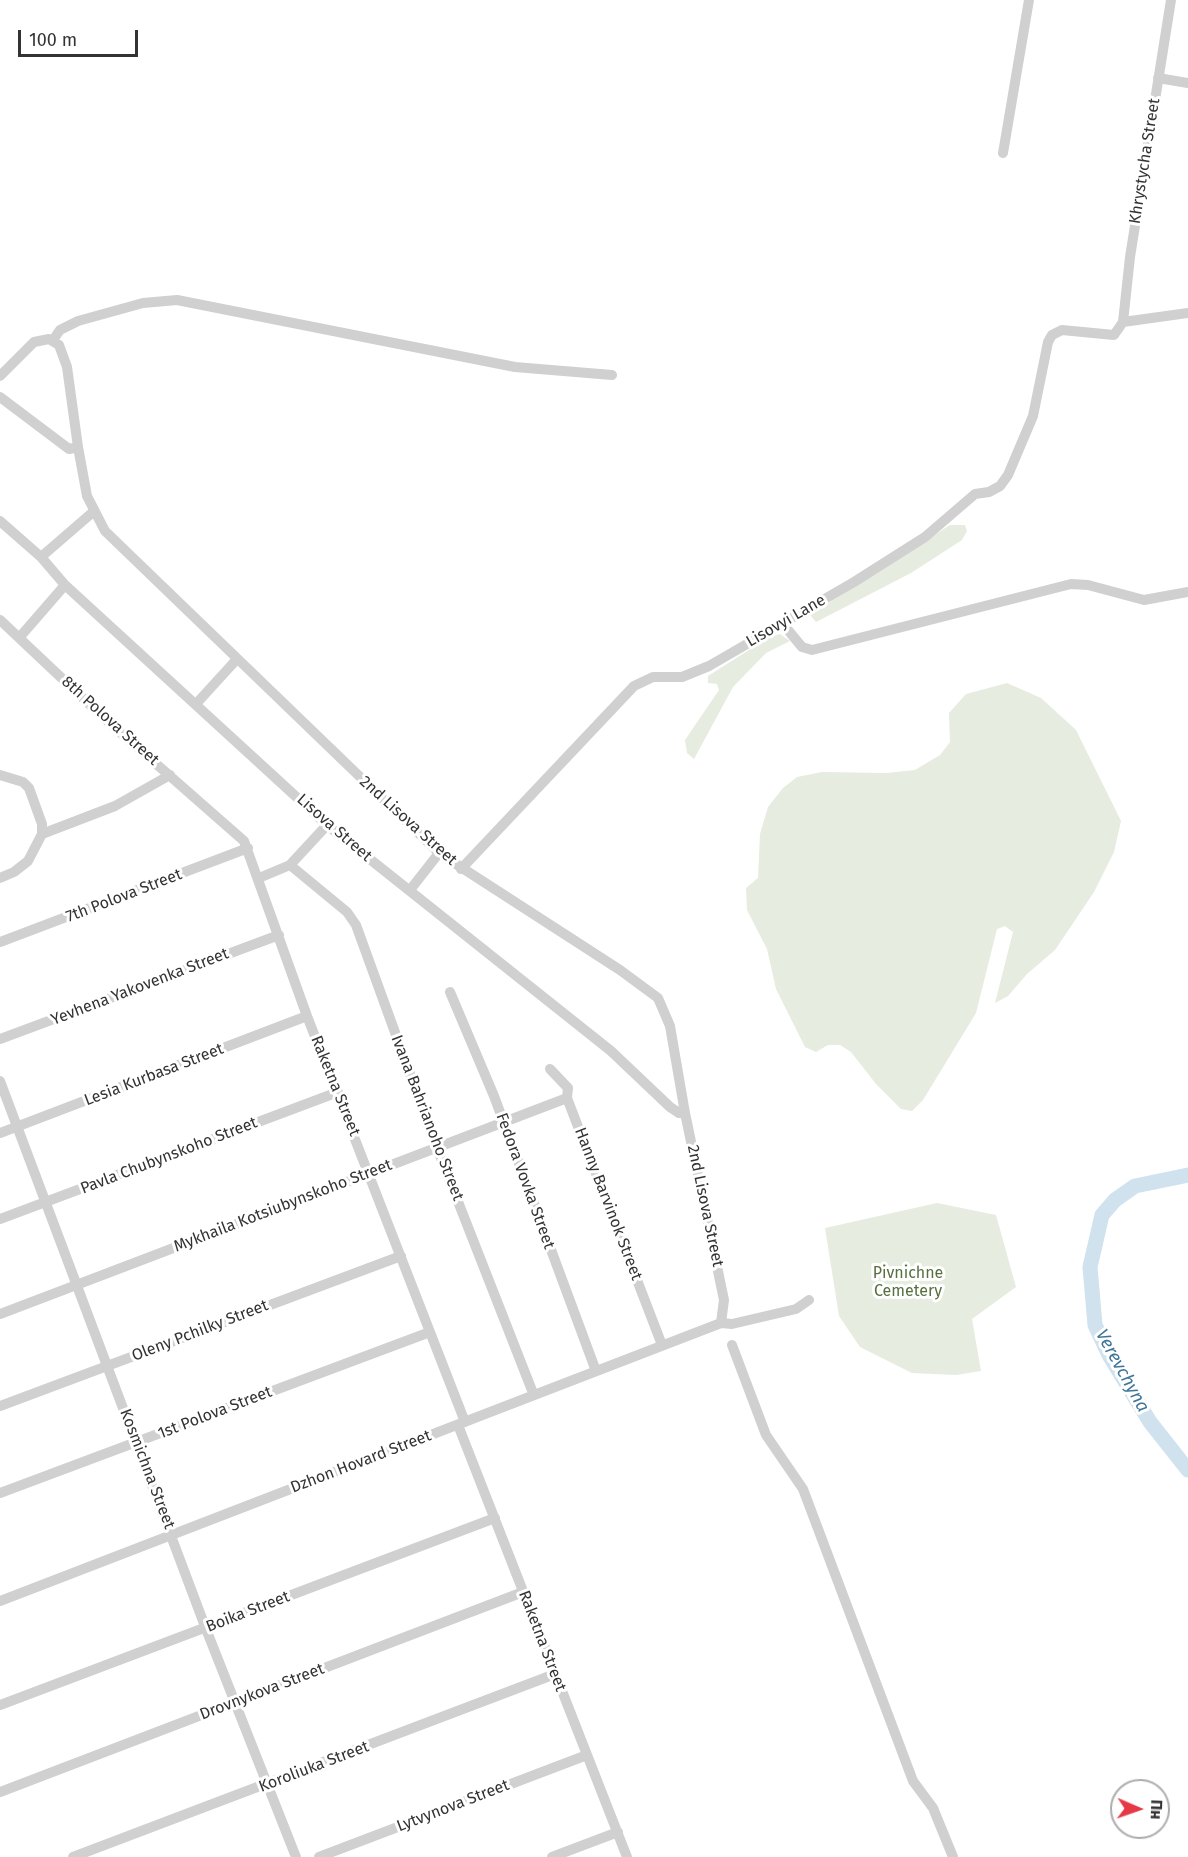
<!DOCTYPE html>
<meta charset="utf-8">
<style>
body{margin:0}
#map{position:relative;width:1188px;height:1857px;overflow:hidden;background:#fff;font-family:"Fira Sans",sans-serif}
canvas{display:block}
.north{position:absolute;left:1110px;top:1779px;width:60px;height:60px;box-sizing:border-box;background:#fff;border:2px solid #adadad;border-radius:50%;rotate:92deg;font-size:16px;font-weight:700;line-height:24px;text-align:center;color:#333}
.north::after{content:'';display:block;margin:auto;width:21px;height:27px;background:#e63946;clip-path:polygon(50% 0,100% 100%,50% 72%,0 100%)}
.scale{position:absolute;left:18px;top:30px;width:120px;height:27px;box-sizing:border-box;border:3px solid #333;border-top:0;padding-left:8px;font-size:18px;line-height:21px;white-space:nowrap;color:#333;-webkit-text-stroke:4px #fff;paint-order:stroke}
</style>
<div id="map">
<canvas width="1188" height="1857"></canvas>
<div class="north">Пн</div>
<div class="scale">100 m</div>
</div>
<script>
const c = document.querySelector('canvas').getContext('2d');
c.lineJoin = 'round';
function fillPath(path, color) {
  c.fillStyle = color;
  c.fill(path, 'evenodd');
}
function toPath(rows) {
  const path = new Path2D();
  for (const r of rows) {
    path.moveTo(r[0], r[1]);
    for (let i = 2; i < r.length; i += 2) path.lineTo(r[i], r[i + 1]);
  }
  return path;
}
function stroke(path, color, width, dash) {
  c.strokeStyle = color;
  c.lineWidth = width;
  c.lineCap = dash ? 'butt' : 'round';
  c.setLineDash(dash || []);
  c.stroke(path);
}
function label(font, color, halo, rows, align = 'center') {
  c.font = font + ' "Fira Sans",sans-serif';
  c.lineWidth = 6;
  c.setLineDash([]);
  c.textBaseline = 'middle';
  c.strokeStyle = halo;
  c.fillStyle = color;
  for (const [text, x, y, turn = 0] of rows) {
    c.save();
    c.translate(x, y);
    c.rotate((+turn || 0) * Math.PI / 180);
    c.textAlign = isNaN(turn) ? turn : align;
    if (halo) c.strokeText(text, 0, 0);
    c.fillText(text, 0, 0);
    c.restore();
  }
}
fillPath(toPath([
 [950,525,965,525,967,531,962,540,911,573,816,622,810,615],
 [780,634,790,641,766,653,733,687,694,759,687,753,685,740,719,690,717,684,708,683,708,676,768,638],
 [1007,683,1041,698,1076,730,1121,821,1114,852,1094,892,1055,950,1027,974,1008,996,995,1003,1013,932,1005,926,997,929,976,1013,923,1100,912,1111,901,1109,876,1084,851,1052,840,1045,828,1045,816,1052,805,1047,776,989,767,949,747,910,746,888,758,878,760,834,768,807,783,788,797,777,822,772,886,773,915,770,940,755,950,742,949,713,966,694],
 [937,1203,996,1215,1016,1287,972,1319,981,1371,956,1375,912,1373,860,1347,839,1316,825,1228]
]), '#e6ecdf');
stroke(toPath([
 [1188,1175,1135,1186,1115,1200,1102,1215,1090,1267,1095,1325,1109,1355,1150,1422,1188,1470]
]), '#cfe2ee', 15);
stroke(toPath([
 [1158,78,1188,83],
 [1003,153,1029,0],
 [1123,322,1130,257,1171,0],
 [53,340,60,330,78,321,143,303,177,300,515,367,612,375],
 [0,376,34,342,49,339,59,345,67,367,78,447],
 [0,397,69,449,78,447,87,496,105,531,439,853,620,970,658,998,670,1026,685,1113,724,1300,721,1323],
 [0,521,41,557,65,585,327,825,611,1051,670,1107,679,1113,685,1113],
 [41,557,93,512],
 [0,620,105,719,244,841,307,1016,465,1422],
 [783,624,802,647,812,650,1071,584,1088,585,1144,600,1188,592],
 [19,638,65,585],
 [196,704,237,659],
 [0,775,23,782,29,788,42,824,42,834,28,861,14,872,0,878],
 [42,834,115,806,170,775],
 [290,865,347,912,356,925,437,1148,533,1393],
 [461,869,634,686,653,677,682,677,709,666,854,582,925,537,975,494,989,492,1000,486,1008,475,1033,416,1048,342,1052,335,1062,330,1114,335,1123,322,1188,313],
 [259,878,290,865,327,825],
 [410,890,439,853],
 [0,942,248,848],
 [450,992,494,1096,596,1371],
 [0,1039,279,935],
 [550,1069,568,1088,567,1098,662,1345],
 [0,1081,206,1629,296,1857],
 [0,1133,307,1016],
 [0,1219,338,1092],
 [0,1314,567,1098],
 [732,1345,766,1435,803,1489,913,1781,933,1808,953,1857],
 [0,1406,401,1256],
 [458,1425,627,1857],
 [0,1493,430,1332],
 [0,1601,721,1323,732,1324,796,1309,809,1300],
 [0,1705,495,1518],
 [0,1792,523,1592],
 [73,1857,555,1674],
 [319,1857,587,1755],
 [552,1857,618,1832]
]), '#d0d0d0', 10);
label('16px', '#333', '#fff', [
 ["Khrystycha Street",1145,161,-81],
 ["Lisovyi Lane",786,621,-30],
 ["8th Polova Street",110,721,42],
 ["2nd Lisova Street",408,821,42],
 ["Lisova Street",334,828,41],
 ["7th Polova Street",124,896,-21],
 ["Yevhena Yakovenka Street",140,987,-21],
 ["Lesia Kurbasa Street",154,1075,-21],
 ["Raketna Street",335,1086,68],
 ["Ivana Bahrianoho Street",427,1118,69],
 ["Pavla Chubynskoho Street",169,1156,-21],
 ["Fedora Vovka Street",525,1181,70],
 ["Hanny Barvinok Street",608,1204,69],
 ["Mykhaila Kotsiubynskoho Street",283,1206,-21],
 ["2nd Lisova Street",705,1206,78],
 ["Oleny Pchilky Street",200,1331,-21],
 ["1st Polova Street",215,1413,-21],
 ["Dzhon Hovard Street",361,1462,-21],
 ["Kosmichna Street",147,1469,69],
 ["Boika Street",248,1612,-21],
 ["Raketna Street",542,1641,69],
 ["Drovnykova Street",262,1692,-21],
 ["Koroliuka Street",314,1767,-21],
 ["Lytvynova Street",453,1806,-21]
]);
label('16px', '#56703f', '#fff', [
 ["Pivnichne",908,1274],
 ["Cemetery",908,1292]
]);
label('italic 18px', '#3f7597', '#fff', [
 ["Verevchyna",1122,1371,61]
]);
</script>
